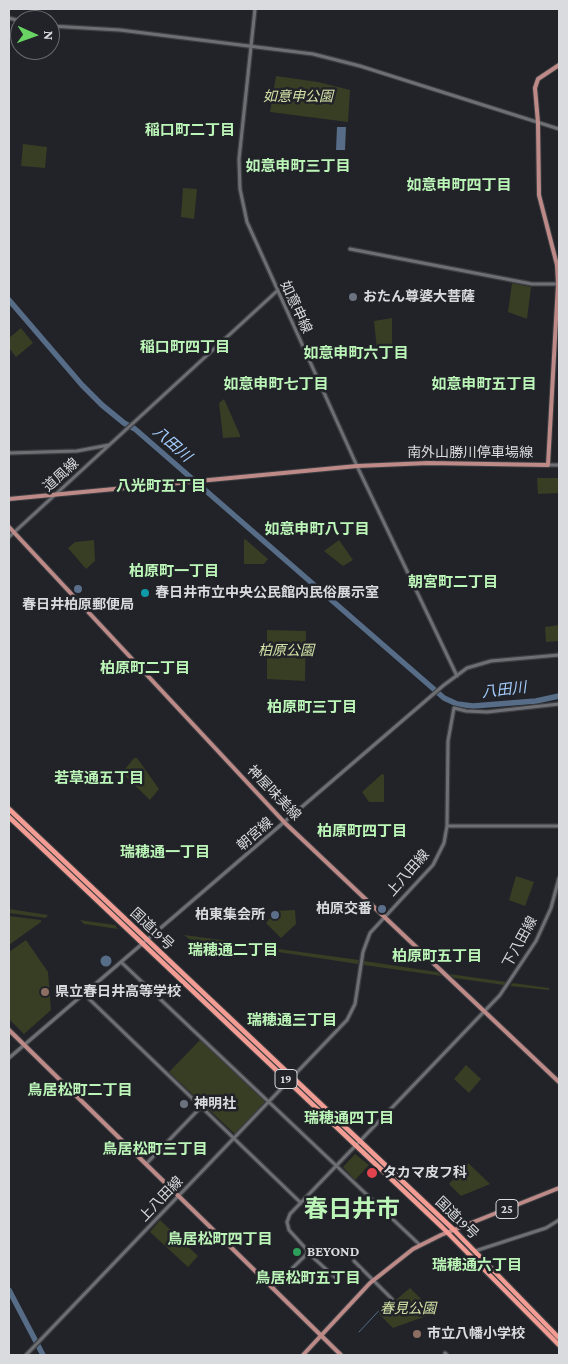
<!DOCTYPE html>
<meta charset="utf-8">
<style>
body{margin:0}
#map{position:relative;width:568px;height:1364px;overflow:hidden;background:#212328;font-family:"Crimson Pro",serif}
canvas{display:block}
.frame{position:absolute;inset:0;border:10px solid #d9dbde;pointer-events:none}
.north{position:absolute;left:10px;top:10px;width:50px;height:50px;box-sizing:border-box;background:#212328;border:1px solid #6b6d71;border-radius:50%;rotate:92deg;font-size:14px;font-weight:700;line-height:20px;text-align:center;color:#d9dbde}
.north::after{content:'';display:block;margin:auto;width:18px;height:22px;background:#69d464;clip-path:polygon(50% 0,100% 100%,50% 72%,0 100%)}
</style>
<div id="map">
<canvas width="568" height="1364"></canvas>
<div class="frame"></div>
<div class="north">N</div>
</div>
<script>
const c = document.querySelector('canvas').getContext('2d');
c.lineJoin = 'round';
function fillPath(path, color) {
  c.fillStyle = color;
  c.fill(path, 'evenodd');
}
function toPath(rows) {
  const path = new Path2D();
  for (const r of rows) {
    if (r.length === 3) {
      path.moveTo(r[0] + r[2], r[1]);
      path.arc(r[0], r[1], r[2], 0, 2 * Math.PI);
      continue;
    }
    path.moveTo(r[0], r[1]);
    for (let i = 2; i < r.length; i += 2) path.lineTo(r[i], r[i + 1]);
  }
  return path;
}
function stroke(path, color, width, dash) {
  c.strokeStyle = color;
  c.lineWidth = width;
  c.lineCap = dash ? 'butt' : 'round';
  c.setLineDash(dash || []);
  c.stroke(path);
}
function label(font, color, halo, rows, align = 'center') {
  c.font = font + ' "Crimson Pro","Noto Sans JP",serif';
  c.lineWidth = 5;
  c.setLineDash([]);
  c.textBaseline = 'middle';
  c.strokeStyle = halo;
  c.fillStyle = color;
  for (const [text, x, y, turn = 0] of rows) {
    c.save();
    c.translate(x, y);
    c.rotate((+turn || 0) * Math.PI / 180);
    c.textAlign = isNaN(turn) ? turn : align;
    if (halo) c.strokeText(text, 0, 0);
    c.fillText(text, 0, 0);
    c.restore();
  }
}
fillPath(toPath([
 [276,76,318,82,350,90,348,122,270,112],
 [23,144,47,147,45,168,21,166],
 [183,188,197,189,194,219,181,217],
 [512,283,531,287,527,319,508,312],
 [392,318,392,347,377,349,374,321],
 [21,328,33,343,16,357,9,348,9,338],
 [224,399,240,435,240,437,223,438,219,403],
 [537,478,558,478,559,493,538,494],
 [245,539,268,559,264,564,244,564,244,540],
 [94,540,95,561,86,569,68,548,75,542],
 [339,540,353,560,343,566,324,551],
 [559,625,559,641,546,642,545,627],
 [267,630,306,631,305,681,267,679],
 [134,758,137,758,159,789,150,800,122,773],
 [382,774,384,775,384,802,369,802,362,792],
 [9,812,107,905,138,936,9,814],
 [516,876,534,882,525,906,509,900],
 [9,909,48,915,46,918,9,913],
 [295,910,296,924,281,938,266,923,276,911],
 [9,916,41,920,41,922,9,945],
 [80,920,115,925,118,929,84,924],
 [184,935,251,944,256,949,189,939],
 [26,940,48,972,51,1010,24,1034,9,1019,9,952],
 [152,948,152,947,264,1054,283,1074],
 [279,949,359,960,358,964,278,952],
 [364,961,437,972,442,976,364,965],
 [449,974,507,982,504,985,454,978],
 [513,983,549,988,549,990,510,986],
 [201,1039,266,1101,235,1134,169,1072],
 [466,1065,481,1079,469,1093,454,1079],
 [364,1149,423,1203,442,1223,384,1169],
 [355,1154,369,1165,355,1180,343,1167],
 [468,1163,490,1184,461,1196,449,1184],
 [160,1220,198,1256,188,1267,150,1232],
 [410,1288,435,1313,393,1328,379,1314]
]), '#373e24');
fillPath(toPath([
 [337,127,346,127,345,150,336,150],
 [106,961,5.5]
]), '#566c87');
stroke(toPath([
 [359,1332,387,1302]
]), '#566c87', 1);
stroke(toPath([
 [9,300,82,385,102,405,124,423,135,429,444,698,457,704,473,706,536,701,559,696],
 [9,1290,43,1355]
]), '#566c87', 5.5);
const minor = toPath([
 [255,9,239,159,240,189,247,222,357,466,457,676],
 [9,18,20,21],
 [50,26,120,30,313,54,360,66,559,129],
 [350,249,532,284,559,284],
 [9,453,77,451,109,445],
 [548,465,559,465],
 [9,537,277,291],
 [447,826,559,826],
 [121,962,420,1245],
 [84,994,301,1203],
 [9,1058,444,685,467,668,491,661,559,655],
 [146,1164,201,1107],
 [308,1251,289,1230,287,1222,290,1214,500,995,536,941,551,908,559,878],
 [475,1251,546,1228,559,1220],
 [307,1252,337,1279],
 [354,1261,392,1299],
 [272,1288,313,1248],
 [445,1353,447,1355],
 [26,1355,347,1020,355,1004,363,952,370,933,433,865,444,843,447,826,448,741,454,708,466,711,487,712,559,704]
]);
const major = toPath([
 [9,499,357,466,428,463,548,465,558,284,557,265,539,195,538,123,535,88,538,79,559,65],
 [9,527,285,823,559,1082],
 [9,1030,341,1355],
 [303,1355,370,1283,413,1249,441,1235,559,1188]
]);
const highway = toPath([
 [9,809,454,1230,559,1338],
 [9,817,442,1227,559,1345]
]);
stroke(minor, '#3c3e41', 5.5);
stroke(major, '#3c3e41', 6);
stroke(highway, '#3c3e41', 7);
stroke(minor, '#6d6f75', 3);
stroke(major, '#bd8a88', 4);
stroke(highway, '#f29c94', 4.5);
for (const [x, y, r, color] of [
 [353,297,5,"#6b7280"],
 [78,589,5,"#5c6f8a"],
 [145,593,5,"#0f9aa8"],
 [382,909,5,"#5c6f8a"],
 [275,915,5,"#5c6f8a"],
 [45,992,5,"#8d6e63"],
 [184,1104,5,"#6b7280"],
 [372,1173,6,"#e0444e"],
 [297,1252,5,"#2e9e5b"],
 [417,1334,5,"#8d6e63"]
]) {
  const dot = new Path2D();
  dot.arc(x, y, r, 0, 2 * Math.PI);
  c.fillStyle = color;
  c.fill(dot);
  stroke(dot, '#212328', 2);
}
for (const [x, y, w] of [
 [286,1079,22],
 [507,1209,22]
]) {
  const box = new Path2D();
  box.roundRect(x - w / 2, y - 9.5, w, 19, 4);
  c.fillStyle = '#212328';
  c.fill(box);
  stroke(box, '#d9dbde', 1);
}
label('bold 12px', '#d9dbde', null, [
 ["19",286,1079],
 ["25",507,1209]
]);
label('italic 14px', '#d2e2a6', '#212328', [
 ["如意申公園",298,97],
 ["柏原公園",286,651],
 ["春見公園",408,1309]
]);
label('bold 14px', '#d9dbde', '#212328', [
 ["おたん尊婆大菩薩",363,297],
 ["春日井市立中央公民館内民俗展示室",155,593],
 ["春日井柏原郵便局",78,605,"center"],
 ["柏原交番",372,909,"right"],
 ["柏東集会所",265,915,"right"],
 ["県立春日井高等学校",55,992],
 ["神明社",194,1104],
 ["タカマ皮フ科",383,1173],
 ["BEYOND",307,1252],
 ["市立八幡小学校",427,1334]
], 'left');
label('14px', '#d9dbde', '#212328', [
 ["如意申線",296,307,65],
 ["南外山勝川停車場線",470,453],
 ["道風線",61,475,-42],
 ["神屋味美線",274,793,46],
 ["朝宮線",255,834,-41],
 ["上八田線",408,873,-49],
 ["国道19号",152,929,43],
 ["下八田線",520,942,-61],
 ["上八田線",161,1199,-46],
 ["国道19号",457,1218,44]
]);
label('bold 15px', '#bcf5b8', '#212328', [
 ["稲口町二丁目",190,130],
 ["如意申町三丁目",298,166],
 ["如意申町四丁目",459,185],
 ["稲口町四丁目",185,347],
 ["如意申町六丁目",356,353],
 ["如意申町七丁目",276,384],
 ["如意申町五丁目",484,384],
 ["八光町五丁目",161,486],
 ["如意申町八丁目",317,529],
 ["柏原町一丁目",174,571],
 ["朝宮町二丁目",453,582],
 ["柏原町二丁目",145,668],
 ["柏原町三丁目",312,707],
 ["若草通五丁目",99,778],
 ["柏原町四丁目",362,831],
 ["瑞穂通一丁目",165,852],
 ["瑞穂通二丁目",233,950],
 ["柏原町五丁目",437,956],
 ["瑞穂通三丁目",292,1020],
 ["鳥居松町二丁目",80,1090],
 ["瑞穂通四丁目",349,1118],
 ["鳥居松町三丁目",155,1149],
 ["鳥居松町四丁目",220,1239],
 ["瑞穂通六丁目",477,1265],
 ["鳥居松町五丁目",308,1278]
]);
label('italic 15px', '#a5cdfd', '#212328', [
 ["八田川",172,444,41],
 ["八田川",504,690,-7]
]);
label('bold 24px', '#bcf5b8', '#212328', [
 ["春日井市",352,1210]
]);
</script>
